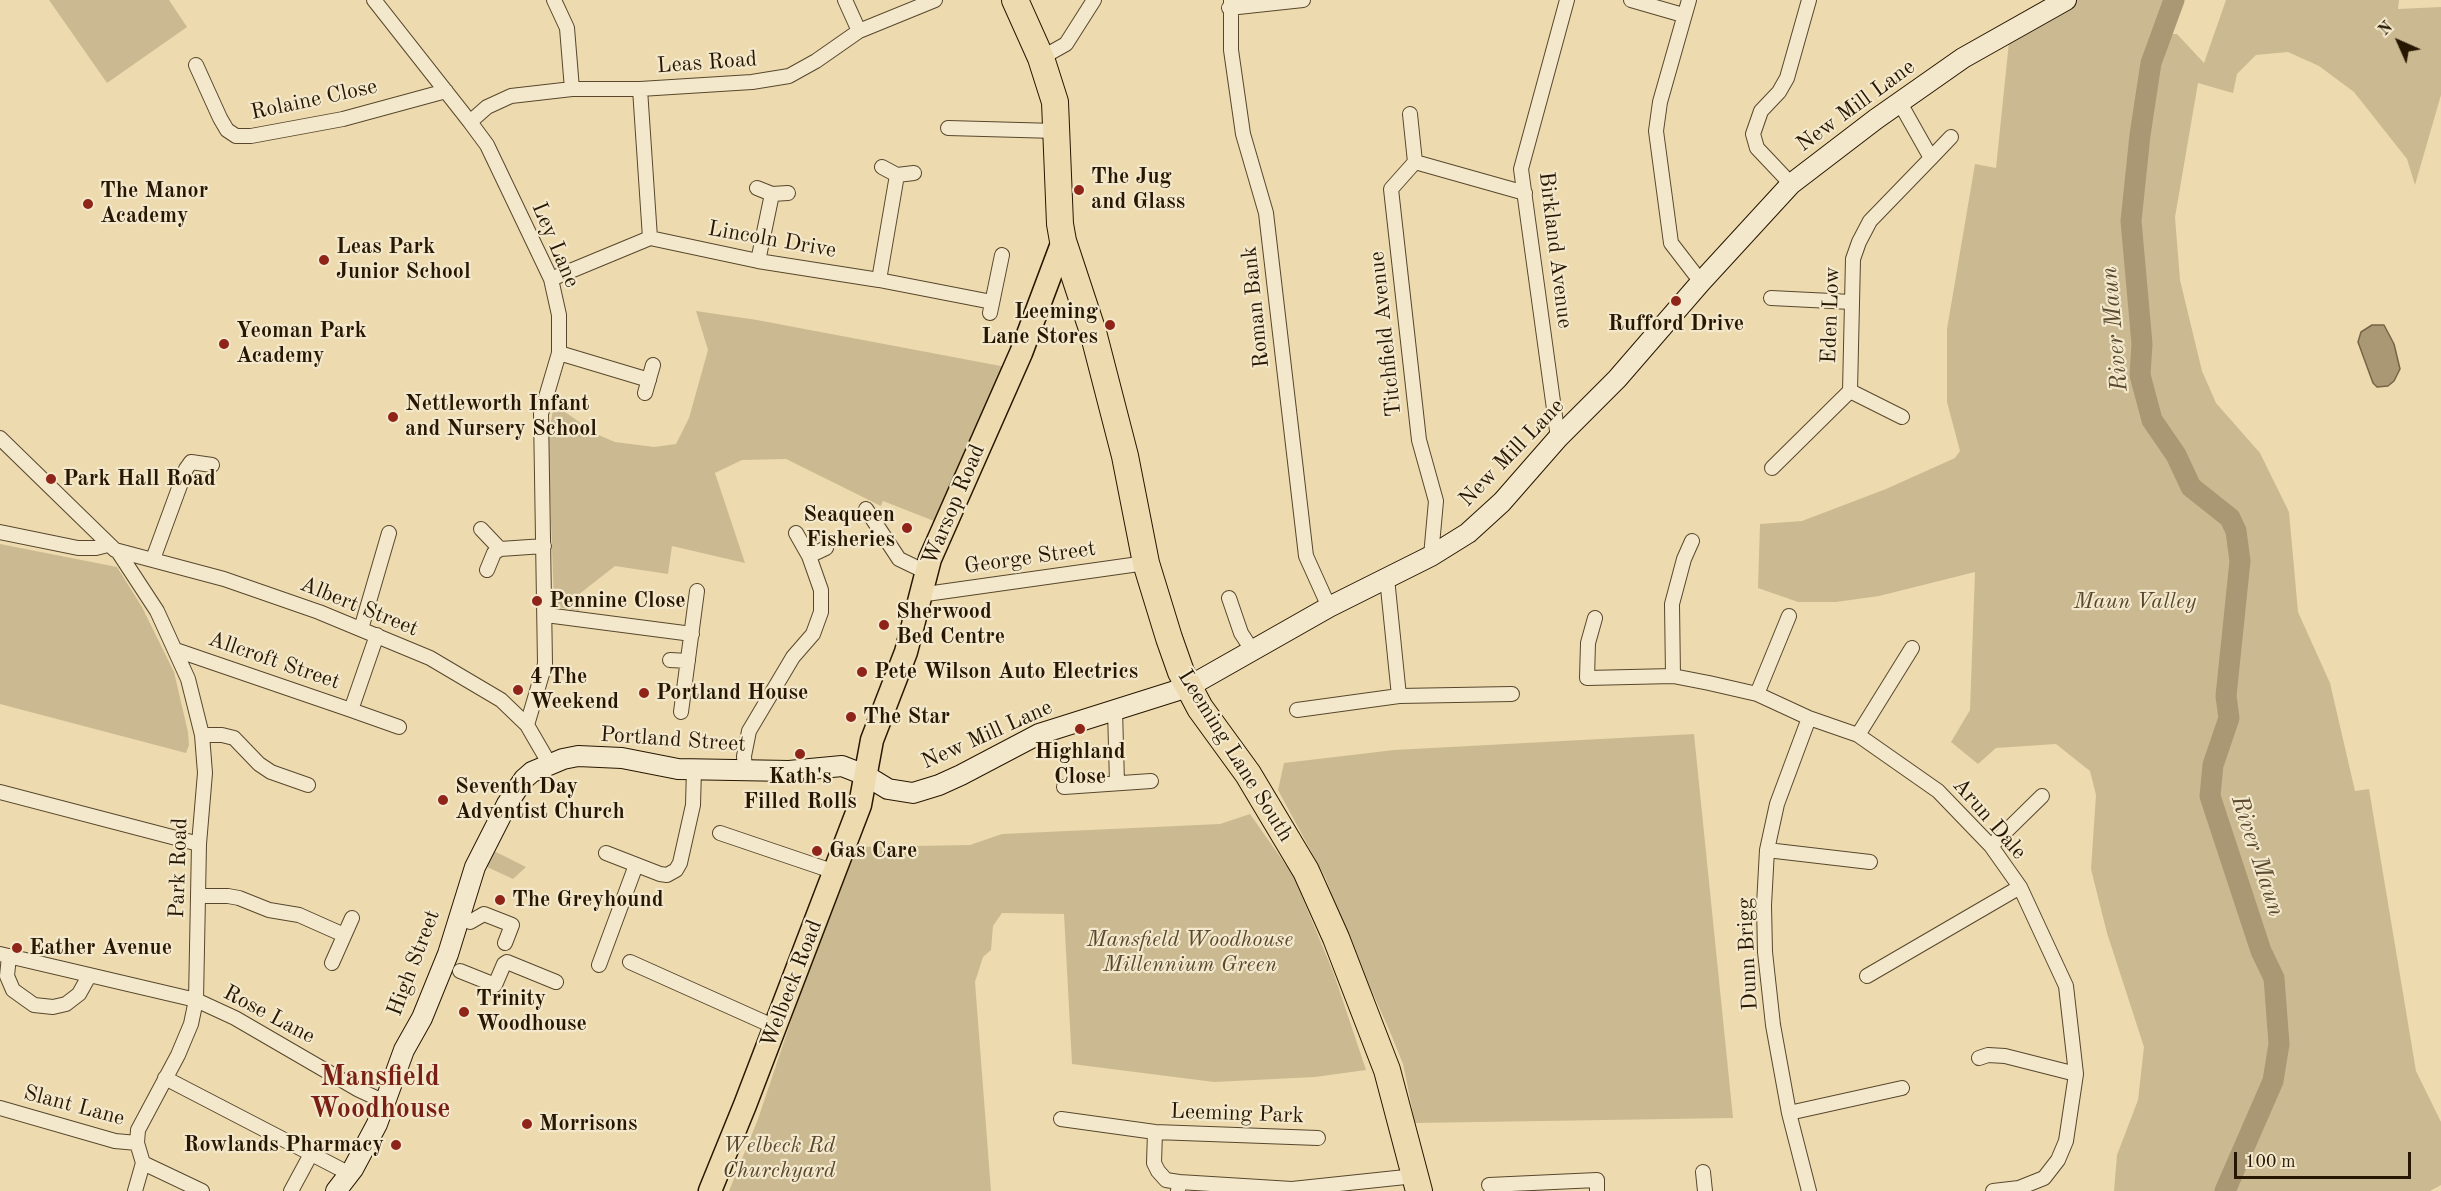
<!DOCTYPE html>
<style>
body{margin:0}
#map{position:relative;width:2441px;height:1191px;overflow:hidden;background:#eddbaf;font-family:"Old Standard TT",serif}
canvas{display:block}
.north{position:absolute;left:2369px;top:12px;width:60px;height:60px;-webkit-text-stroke:4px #f3e8cb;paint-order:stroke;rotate:315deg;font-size:16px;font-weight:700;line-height:24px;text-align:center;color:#271601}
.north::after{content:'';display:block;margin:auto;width:21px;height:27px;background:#271601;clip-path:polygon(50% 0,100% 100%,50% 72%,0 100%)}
.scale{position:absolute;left:2234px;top:1152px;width:177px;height:27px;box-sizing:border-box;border:3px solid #271601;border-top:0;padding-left:8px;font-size:18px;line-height:21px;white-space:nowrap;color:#271601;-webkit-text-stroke:4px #f3e8cb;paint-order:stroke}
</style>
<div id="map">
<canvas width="2441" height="1191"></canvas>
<div class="north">N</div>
<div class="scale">100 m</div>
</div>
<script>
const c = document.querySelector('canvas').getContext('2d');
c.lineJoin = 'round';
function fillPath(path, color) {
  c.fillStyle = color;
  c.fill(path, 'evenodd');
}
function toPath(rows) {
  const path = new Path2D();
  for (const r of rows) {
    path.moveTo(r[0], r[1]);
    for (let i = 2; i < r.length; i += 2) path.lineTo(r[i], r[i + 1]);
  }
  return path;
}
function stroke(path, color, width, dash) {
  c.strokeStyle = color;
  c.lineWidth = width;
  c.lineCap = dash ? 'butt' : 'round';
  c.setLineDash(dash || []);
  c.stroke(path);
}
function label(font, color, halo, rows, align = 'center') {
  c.font = font + ' "Old Standard TT",serif';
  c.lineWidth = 4.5;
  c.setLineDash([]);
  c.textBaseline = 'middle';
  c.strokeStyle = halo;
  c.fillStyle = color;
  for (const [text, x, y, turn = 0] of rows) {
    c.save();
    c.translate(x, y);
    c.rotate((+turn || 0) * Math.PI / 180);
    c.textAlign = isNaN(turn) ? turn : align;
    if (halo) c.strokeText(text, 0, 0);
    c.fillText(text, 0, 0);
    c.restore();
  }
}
fillPath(toPath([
 [49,0,169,0,187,27,107,83],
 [2070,0,2166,0,2158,20,2143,92,2127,221,2146,375,2143,401,2150,409,2145,401,2147,375,2134,253,2144,126,2157,34,2177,34,2204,63,2226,0,2399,0,2398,9,2441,7,2441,95,2415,185,2407,159,2354,92,2319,66,2288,52,2256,55,2237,74,2233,93,2198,83,2175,217,2180,280,2202,371,2216,403,2260,453,2289,512,2298,612,2330,683,2355,791,2369,789,2416,1071,2441,1122,2441,1185,2430,1191,2114,1191,2117,1155,2138,1100,2144,1047,2107,933,2091,869,2096,795,2090,771,2056,744,1996,748,1978,764,1951,742,1970,710,1975,572,1879,596,1836,602,1798,602,1758,588,1760,524,1802,521,1886,489,1955,458,1960,451,1947,402,1947,329,1975,164,1996,168,2009,42],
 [696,311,757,320,1006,367,934,521,883,501,881,506,786,459,742,460,715,473,745,563,672,546,668,574,615,566,578,595,581,602,579,611,557,607,554,603,548,439,554,404,596,434,615,442,654,447,676,444,689,418,708,350],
 [0,544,117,567,142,607,174,672,188,732,189,745,186,753,0,704],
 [1694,734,1733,1118,1415,1123,1403,1064,1388,1027,1349,941,1326,879,1278,790,1284,763,1394,750],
 [1250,814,1293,875,1334,974,1366,1070,1315,1077,1214,1082,1072,1064,1064,914,1002,913,993,926,991,950,983,957,975,982,991,1191,729,1191,758,1119,803,985,846,876,856,847,970,845,1002,834,1220,824],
 [492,850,526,867,513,879,485,866]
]), '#cbba91');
const water = toPath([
 [2372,325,2384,325,2394,344,2400,369,2394,381,2388,386,2377,387,2373,383,2358,342,2361,332,2372,325]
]);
fillPath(water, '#aa9874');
stroke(water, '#766446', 1.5);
stroke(toPath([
 [2174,0,2151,63,2140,135,2131,221,2142,344,2140,375,2152,420,2176,455,2191,487,2230,518,2236,531,2240,561,2226,696,2229,718,2213,765,2210,796,2261,951,2274,978,2279,1044,2273,1081,2225,1191]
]), '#aa9874', 21);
const street = toPath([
 [374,0,470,122,487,145,551,279,559,315,559,353,541,414,545,664,527,725],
 [554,0,567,28,572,89],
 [845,0,859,31],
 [1231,0,1231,50,1243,134,1266,213,1306,556,1329,607],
 [1631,0,1683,15],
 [1689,0,1660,102,1656,131,1671,243,1701,282],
 [1229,8,1303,0],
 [1041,58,1066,44,1094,0],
 [196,65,220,118,227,130,236,136,251,136,343,119,446,91],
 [640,89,650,238],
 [1900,103,1931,158,1951,137],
 [1410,114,1415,162,1391,189,1419,440,1436,501,1431,556],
 [470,122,487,107,511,96,572,89,640,89,752,82,789,76,816,61,859,31,935,0],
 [948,128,1056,131],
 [1415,162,1525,193],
 [882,167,897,175,914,173],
 [1791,184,1757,148,1753,134,1761,111,1779,92,1787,78,1809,0],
 [757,188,772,194,788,193],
 [758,261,772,194],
 [551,279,650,238,758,261,879,280,992,302],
 [879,280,897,175],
 [1771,298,1851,302],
 [990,313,1002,255],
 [559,353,649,380],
 [1850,391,1902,417],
 [645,393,653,365],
 [0,438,115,550,224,579,319,612,430,658,501,700,527,725,549,763],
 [1558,438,1521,169,1567,0],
 [1772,468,1850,391,1853,259,1859,242,1870,221,1931,158],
 [866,509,899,559,926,572],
 [481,529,500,549],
 [0,532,78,548,96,548,108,545],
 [119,553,157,611,188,679,202,735,205,773,199,844,196,1000,191,1024,178,1055,138,1130,137,1143,143,1163,135,1191],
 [809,556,826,548],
 [153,559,186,469,191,462,212,465],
 [487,570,494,553,500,549,544,546],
 [1387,578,1399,696],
 [919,595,1146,563],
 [1229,598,1241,633,1252,650],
 [546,615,692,634],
 [1595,618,1588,643,1587,678,1673,676,1709,683,1757,694,1809,718,1858,735,1938,791,1991,846,2020,887,2066,986,2076,1074,2066,1141,2058,1160,2044,1178,2019,1188,1993,1191],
 [361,629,389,533],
 [176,650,351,710,377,635],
 [670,660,688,661],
 [1673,676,1672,604,1684,559,1692,541],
 [1757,694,1789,616],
 [351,710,399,727],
 [1115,710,1117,783],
 [1297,710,1399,696,1512,694],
 [681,712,697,591],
 [1809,718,1777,804,1767,850,1764,905,1765,952,1773,1025,1789,1113,1809,1191],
 [202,735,222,735,234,738,259,764,271,772,308,785],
 [1858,735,1912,648],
 [745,770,744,756,749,731,793,657,813,634,821,612,821,590,809,556,796,533],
 [1064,787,1151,781],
 [0,792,199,844],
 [720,833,835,872],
 [1991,846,2042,796],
 [1767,850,1870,862],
 [606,853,660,874,667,875,676,870,680,863,693,805,694,769],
 [200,896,228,896,239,898,269,910,299,915,344,935],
 [459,917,470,922,484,914,512,925,505,943],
 [0,954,196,1000,235,1018,359,1090,385,1102],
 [9,956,7,976,13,990,34,1005,53,1007,66,1004,79,994,89,976],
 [630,962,775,1027],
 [332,963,352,918],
 [599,965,636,865],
 [460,971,495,985,504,964,507,962,556,982],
 [1867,976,2020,887],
 [1979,1058,1988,1055,2005,1056,2076,1074],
 [165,1078,350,1174],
 [0,1108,115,1141,137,1143],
 [1789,1113,1902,1088],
 [1061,1119,1155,1132,1318,1138],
 [1155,1132,1154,1163,1158,1171,1166,1180,1179,1182],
 [143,1163,202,1191],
 [1703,1172,1705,1191],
 [1489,1185,1597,1180,1597,1191],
 [291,1191,311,1154],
 [1178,1191,1179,1182,1292,1189,1415,1176]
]);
const secondary = toPath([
 [336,1191,353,1169,377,1124,404,1050,422,1018,448,954,475,867,507,804,524,779,532,772,563,759,578,756,622,758,678,769,789,771,842,766,865,775,888,789,913,793,939,785,961,775,1039,734,1188,687,1329,607,1431,556,1468,533,1502,502,1558,438,1617,379,1701,282,1791,184,1876,119,1963,58,2066,0]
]);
const primary = toPath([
 [710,1191,745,1105,860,805,872,740,906,652,930,559,1021,353,1063,241]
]);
const highway = toPath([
 [1015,0,1041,58,1055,102,1060,224,1063,241,1093,332,1125,456,1146,563,1169,638,1181,672,1200,708,1248,774,1306,871,1336,938,1387,1070,1419,1191]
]);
stroke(street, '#58472c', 16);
stroke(secondary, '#271601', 22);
stroke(primary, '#271601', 25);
stroke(highway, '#271601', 28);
stroke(street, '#f3e8cb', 14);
stroke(secondary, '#f3e8cb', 20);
stroke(primary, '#eddbaf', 22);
stroke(highway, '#eddbaf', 26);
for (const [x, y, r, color] of [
 [1079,190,6,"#8f2418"],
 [88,204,6,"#8f2418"],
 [324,260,6,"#8f2418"],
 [1676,301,6,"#8f2418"],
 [1110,325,6,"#8f2418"],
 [224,344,6,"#8f2418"],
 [393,417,6,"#8f2418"],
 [51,479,6,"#8f2418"],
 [907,528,6,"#8f2418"],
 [537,601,6,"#8f2418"],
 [884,625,6,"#8f2418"],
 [862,672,6,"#8f2418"],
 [518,690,6,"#8f2418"],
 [644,693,6,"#8f2418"],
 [851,717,6,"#8f2418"],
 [1080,729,6,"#8f2418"],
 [800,754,6,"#8f2418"],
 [443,800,6,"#8f2418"],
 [817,851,6,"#8f2418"],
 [500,900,6,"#8f2418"],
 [17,948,6,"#8f2418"],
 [464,1012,6,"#8f2418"],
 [527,1124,6,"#8f2418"],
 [396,1145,6,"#8f2418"]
]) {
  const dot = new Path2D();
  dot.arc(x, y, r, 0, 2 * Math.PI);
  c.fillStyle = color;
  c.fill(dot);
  stroke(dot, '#f3e8cb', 2);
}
label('22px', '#271601', '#f3e8cb', [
 ["Leas Road",707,63,-4],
 ["Rolaine Close",314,100,-12],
 ["New Mill Lane",1856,106,-36],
 ["Lincoln Drive",772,240,10],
 ["Ley Lane",555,245,67],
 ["Birkland Avenue",1555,250,83],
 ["Roman Bank",1256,307,-96],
 ["Eden Low",1831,315,-88],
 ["Titchfield Avenue",1386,334,-96],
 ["New Mill Lane",1512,453,-46],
 ["Warsop Road",954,505,-67],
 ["George Street",1030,558,-8],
 ["Albert Street",359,607,22],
 ["Allcroft Street",274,661,19],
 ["New Mill Lane",987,735,-24],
 ["Portland Street",673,740,4],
 ["Leeming Lane South",1235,756,58],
 ["Arun Dale",1989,819,49],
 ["Park Road",179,868,-88],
 ["Dunn Brigg",1748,954,-93],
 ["High Street",414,963,-69],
 ["Welbeck Road",792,984,-69],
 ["Rose Lane",269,1015,28],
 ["Slant Lane",74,1106,15],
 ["Leeming Park",1237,1114,2]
]);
label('bold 22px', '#271601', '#f3e8cb', [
 ["The Jug",1091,177],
 ["and Glass",1091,202],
 ["The Manor",100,191],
 ["Academy",100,216],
 ["Leas Park",336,247],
 ["Junior School",336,272],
 ["Leeming",1098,312,"right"],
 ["Lane Stores",1098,337,"right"],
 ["Rufford Drive",1676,324,"center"],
 ["Yeoman Park",236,331],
 ["Academy",236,356],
 ["Nettleworth Infant",405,404],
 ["and Nursery School",405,429],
 ["Park Hall Road",63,479],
 ["Seaqueen",895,515,"right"],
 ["Fisheries",895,540,"right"],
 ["Pennine Close",549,601],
 ["Sherwood",896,612],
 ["Bed Centre",896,637],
 ["Pete Wilson Auto Electrics",874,672],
 ["4 The",530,677],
 ["Weekend",530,702],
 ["Portland House",656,693],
 ["The Star",863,717],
 ["Highland",1080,752,"center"],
 ["Close",1080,777,"center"],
 ["Kath's",800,777,"center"],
 ["Filled Rolls",800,802,"center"],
 ["Seventh Day",455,787],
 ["Adventist Church",455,812],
 ["Gas Care",829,851],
 ["The Greyhound",512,900],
 ["Eather Avenue",29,948],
 ["Trinity",476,999],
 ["Woodhouse",476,1024],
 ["Morrisons",539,1124],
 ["Rowlands Pharmacy",384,1145,"right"]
], 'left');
label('italic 22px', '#58472c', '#f3e8cb', [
 ["Maun Valley",2135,602],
 ["Mansfield Woodhouse",1190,940],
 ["Millennium Green",1190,965],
 ["Welbeck Rd",779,1146],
 ["Churchyard",779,1171]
]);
label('italic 24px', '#5b4a2f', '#f3e8cb', [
 ["River Maun",2115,329,-95],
 ["River Maun",2257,856,72]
]);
label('bold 28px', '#7a1f14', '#f3e8cb', [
 ["Mansfield",380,1078],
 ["Woodhouse",380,1110]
]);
</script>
